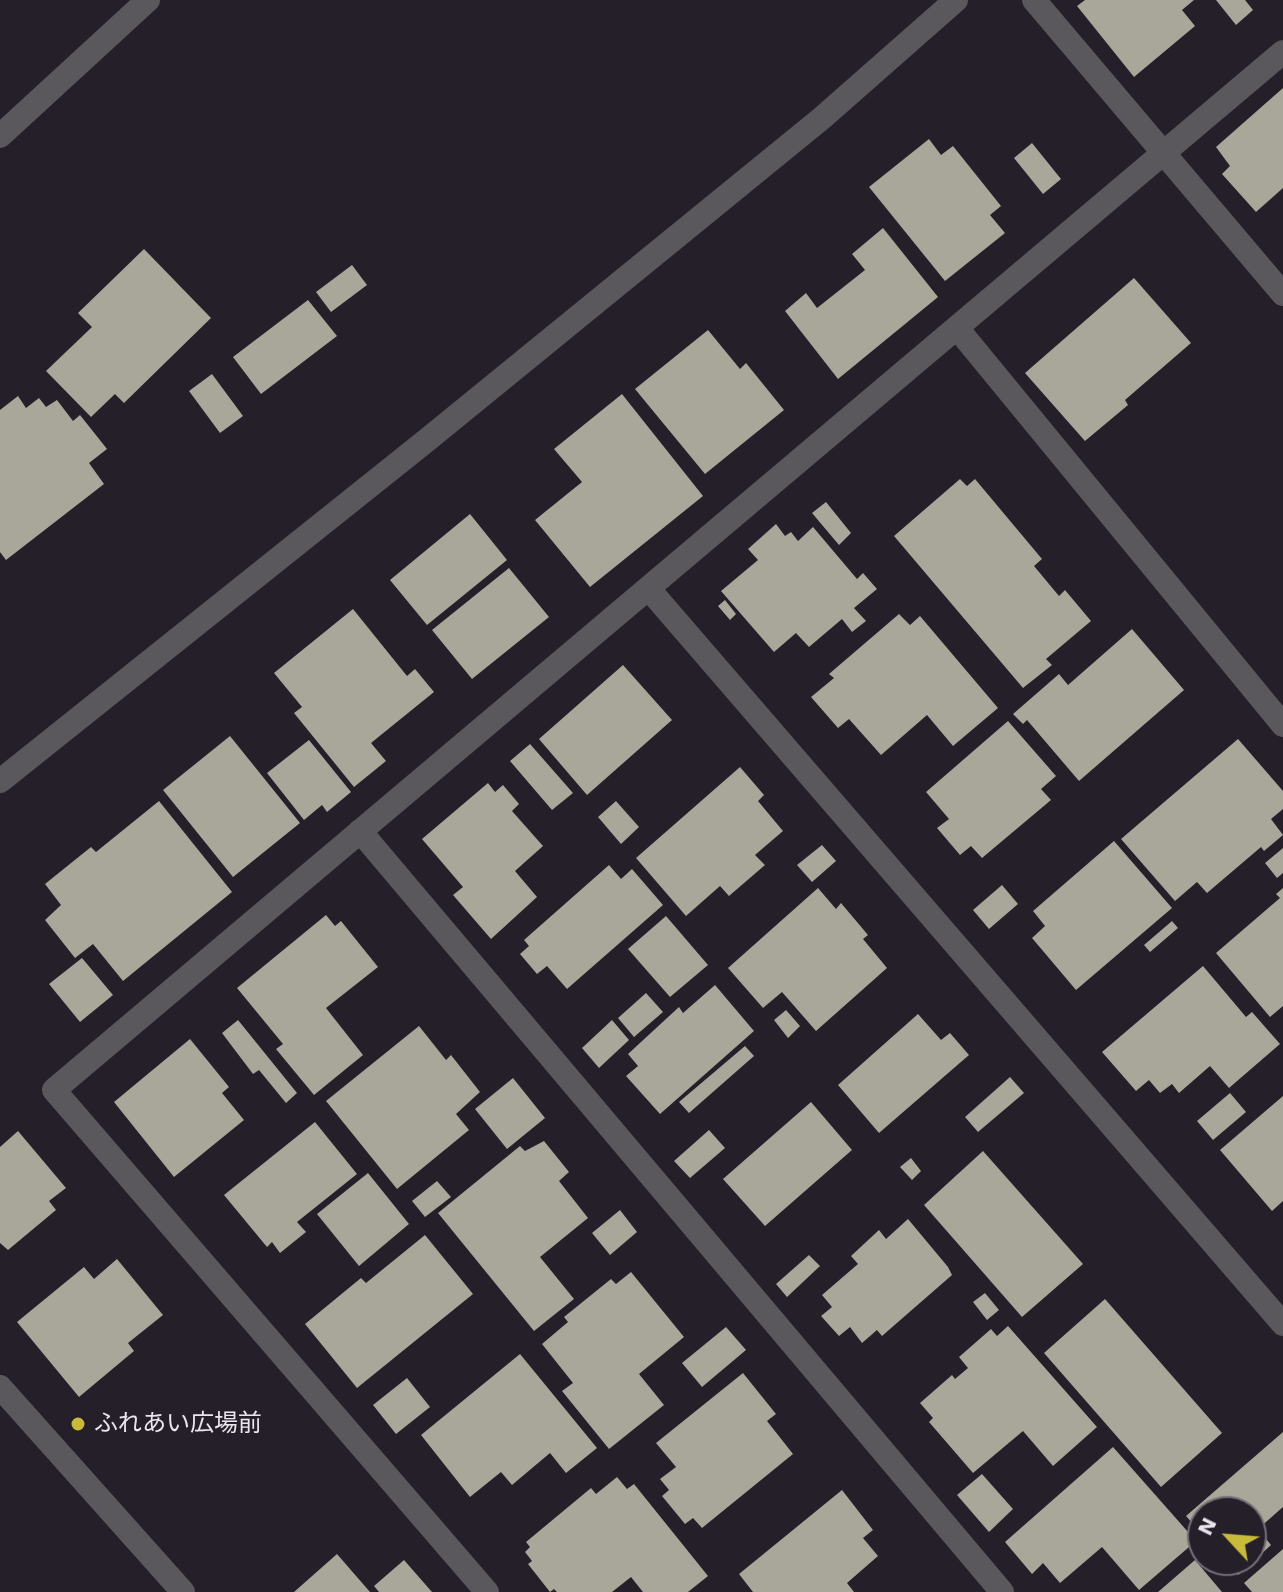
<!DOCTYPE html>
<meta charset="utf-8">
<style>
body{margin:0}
#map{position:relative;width:1283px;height:1592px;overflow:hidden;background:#251f29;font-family:"Work Sans",sans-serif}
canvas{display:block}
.north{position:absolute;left:1187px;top:1496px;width:80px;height:80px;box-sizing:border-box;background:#251f29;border:2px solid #746f77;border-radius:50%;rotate:296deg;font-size:22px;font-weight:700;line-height:32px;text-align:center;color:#eae6ed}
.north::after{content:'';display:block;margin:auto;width:28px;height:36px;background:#c9bb3a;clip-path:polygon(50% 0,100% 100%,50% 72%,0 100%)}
</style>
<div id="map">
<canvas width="1283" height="1592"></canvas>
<div class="north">N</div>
</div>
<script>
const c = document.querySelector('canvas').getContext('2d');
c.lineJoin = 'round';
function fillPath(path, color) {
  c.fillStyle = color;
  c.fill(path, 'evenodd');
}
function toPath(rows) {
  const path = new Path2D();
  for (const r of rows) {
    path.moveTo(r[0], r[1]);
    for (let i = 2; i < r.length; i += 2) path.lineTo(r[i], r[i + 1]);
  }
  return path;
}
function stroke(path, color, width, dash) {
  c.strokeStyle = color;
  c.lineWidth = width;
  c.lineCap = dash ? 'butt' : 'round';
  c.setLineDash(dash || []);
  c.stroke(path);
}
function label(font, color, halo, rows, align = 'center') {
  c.font = font + ' "Work Sans","Noto Sans JP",sans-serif';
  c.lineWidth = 8;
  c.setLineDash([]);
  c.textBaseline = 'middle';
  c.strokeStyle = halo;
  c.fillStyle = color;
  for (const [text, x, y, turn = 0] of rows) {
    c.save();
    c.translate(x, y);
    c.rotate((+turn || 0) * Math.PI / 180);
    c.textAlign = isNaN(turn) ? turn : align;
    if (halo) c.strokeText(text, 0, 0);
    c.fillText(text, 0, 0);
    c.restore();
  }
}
fillPath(toPath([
 [1085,0,1194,0,1182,10,1195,26,1134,77,1077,6],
 [1216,0,1245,0,1253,10,1236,25],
 [1283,88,1283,188,1256,212,1222,174,1230,166,1216,147],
 [929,139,941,155,953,146,1001,206,990,215,1005,233,945,281,869,187],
 [1032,143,1061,179,1043,194,1014,158],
 [883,228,938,297,838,379,785,311,806,293,817,308,865,270,852,254],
 [144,249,211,318,124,403,115,394,91,417,46,371,92,327,78,313],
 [352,265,367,285,331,312,316,292],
 [1134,278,1191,343,1125,400,1128,405,1085,441,1025,373],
 [308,300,337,336,261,394,233,357],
 [708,330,740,369,746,363,784,410,705,474,635,389],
 [212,374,243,416,220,433,189,391],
 [622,394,703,496,590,587,535,520,582,482,554,449],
 [18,396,26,408,39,398,46,407,57,400,73,421,80,415,107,449,89,463,104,484,6,560,0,552,0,410],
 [960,479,967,486,975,479,1042,559,1034,566,1059,596,1065,590,1091,621,1046,659,1052,665,1023,688,894,536],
 [826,502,851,533,839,545,812,513],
 [470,514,507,560,427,625,390,580],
 [776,524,785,536,791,532,798,541,813,527,857,579,863,573,877,589,854,608,866,621,852,632,842,619,809,647,796,633,774,652,721,591,758,560,748,549],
 [509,568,549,617,472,679,432,630],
 [725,600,736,614,730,620,718,606],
 [353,609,407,676,415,669,434,692,371,743,386,761,354,787,294,713,302,707,274,673],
 [899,614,910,625,920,616,998,708,953,746,927,715,881,755,849,719,838,728,811,697,834,678,829,674],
 [1132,629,1184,690,1079,781,1027,720,1023,724,1013,714,1059,674,1068,685],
 [623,665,672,720,587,795,539,739],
 [1008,721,1056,776,1041,789,1051,800,982,858,971,846,960,855,937,828,949,819,926,792],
 [230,736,300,823,233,877,163,790],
 [1238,739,1283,791,1283,809,1271,819,1283,835,1264,851,1261,847,1207,893,1197,882,1175,901,1121,839],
 [309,740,351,792,327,812,322,805,304,820,267,773],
 [530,744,573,793,552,810,510,761],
 [740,767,764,795,758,801,783,831,755,855,765,865,729,896,720,886,686,916,636,858],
 [488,783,495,792,503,785,519,804,512,811,543,846,515,871,537,897,491,939,453,895,463,887,422,839],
 [159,801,232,892,123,981,93,944,75,958,45,920,61,905,45,884,91,847,96,852],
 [616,801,639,827,621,844,598,817],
 [1114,841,1172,908,1076,990,1032,938,1045,926,1033,911],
 [822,845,836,861,812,882,797,865],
 [1283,848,1283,873,1277,878,1265,863],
 [609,865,621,879,632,869,663,905,567,989,547,966,537,974,520,954,529,946,524,940],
 [1002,885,1018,904,989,929,973,910],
 [818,888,836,909,841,903,868,935,863,939,887,968,816,1031,782,992,763,1008,728,968],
 [1283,888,1283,1006,1270,1017,1216,953,1280,898,1276,894],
 [326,915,335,926,341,921,378,967,326,1008,363,1055,314,1095,276,1049,283,1044,237,988],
 [666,916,708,965,670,997,628,949],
 [1172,921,1178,928,1150,952,1144,945],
 [82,958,113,995,80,1022,49,984],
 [1203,966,1246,1017,1252,1012,1280,1044,1229,1088,1210,1066,1179,1093,1172,1084,1160,1093,1149,1080,1136,1091,1102,1052],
 [715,985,754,1031,660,1114,626,1076,638,1066,628,1054,679,1007,683,1013],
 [646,993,663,1012,634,1037,618,1018],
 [786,1010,800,1026,788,1038,774,1020],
 [918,1014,941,1040,950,1033,969,1055,879,1133,838,1085],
 [238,1020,297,1093,286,1103,259,1070,253,1074,222,1033],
 [612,1020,629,1040,599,1068,582,1048],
 [419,1026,446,1060,451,1055,480,1092,456,1114,469,1130,397,1189,326,1101],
 [190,1039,229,1087,222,1093,244,1120,174,1177,114,1102],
 [745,1046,754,1056,689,1113,679,1102],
 [1010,1077,1024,1093,978,1132,965,1117],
 [513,1078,545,1118,507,1149,475,1109],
 [1230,1093,1246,1112,1213,1140,1197,1121],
 [1283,1096,1283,1201,1272,1211,1220,1150],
 [811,1102,852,1150,765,1226,723,1179],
 [315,1122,357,1174,297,1222,306,1232,280,1253,272,1242,267,1247,224,1195],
 [709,1130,725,1148,690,1178,674,1161],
 [18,1131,66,1188,49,1201,56,1210,8,1250,0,1243,0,1147],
 [544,1141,569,1172,559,1181,588,1218,540,1257,574,1299,534,1331,438,1213,520,1146,525,1151],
 [983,1151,1083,1264,1022,1317,924,1205],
 [911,1158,921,1171,912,1180,900,1167],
 [368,1173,409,1224,359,1266,317,1214],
 [437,1181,451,1197,425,1217,412,1201],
 [620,1210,637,1232,610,1255,592,1233],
 [908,1219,948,1267,952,1275,882,1336,877,1330,862,1343,850,1327,839,1336,821,1316,832,1307,822,1295,858,1264,851,1256,879,1230,886,1239],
 [425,1235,473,1294,357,1388,305,1324,361,1278,366,1283],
 [809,1255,820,1266,787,1297,776,1284],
 [117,1259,163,1315,128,1343,134,1351,79,1397,17,1322,84,1267,94,1279],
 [631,1272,684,1337,639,1374,664,1405,609,1449,562,1391,573,1383,542,1344,568,1322,564,1317,611,1279,616,1284],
 [985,1293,999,1310,987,1320,973,1302],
 [1105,1299,1222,1433,1161,1487,1044,1353],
 [1008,1326,1097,1427,1053,1466,1023,1431,973,1473,929,1422,933,1418,920,1403,952,1375,955,1379,968,1368,959,1357,991,1329,997,1336],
 [726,1327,746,1350,702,1387,682,1363],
 [520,1354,597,1448,566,1473,550,1453,512,1485,501,1472,470,1497,421,1435],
 [743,1373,776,1414,767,1421,793,1454,702,1528,693,1518,685,1524,662,1496,669,1490,660,1479,676,1467,656,1443],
 [407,1378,430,1407,396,1434,373,1405],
 [1283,1432,1283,1507,1258,1529,1271,1545,1238,1575,1225,1560,1251,1560,1251,1512,1203,1512,1203,1535,1186,1516],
 [1113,1447,1196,1541,1139,1590,1102,1547,1060,1583,1043,1563,1032,1574,1005,1542],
 [982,1474,1013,1509,989,1532,957,1495],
 [617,1477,627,1489,634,1484,708,1576,688,1592,643,1592,631,1577,612,1592,557,1592,554,1589,550,1592,528,1564,532,1561,525,1552,530,1547,526,1542,591,1488,596,1494],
 [842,1490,873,1530,863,1538,878,1556,847,1583,854,1592,753,1592,739,1574],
 [1283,1549,1283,1592,1252,1592,1244,1583],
 [337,1554,370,1592,294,1592],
 [404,1560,432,1592,379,1592,374,1586],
 [1195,1560,1222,1592,1158,1592]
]), '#a8a79a');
stroke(toPath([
 [1034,0,1283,294],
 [0,136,148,0],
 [957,328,1283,725],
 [648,588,1283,1324],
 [0,781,427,440,822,118,956,0],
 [360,831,1002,1592],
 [0,1387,183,1592],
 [487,1592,54,1090,1283,52]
]), '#5a585d', 24);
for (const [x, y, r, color] of [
 [78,1424,8,"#c9bb3a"]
]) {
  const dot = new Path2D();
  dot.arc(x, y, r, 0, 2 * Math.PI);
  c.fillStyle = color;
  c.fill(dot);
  stroke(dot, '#251f29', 3);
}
label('24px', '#eae6ed', '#251f29', [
 ["ふれあい広場前",94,1424]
], 'left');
</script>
